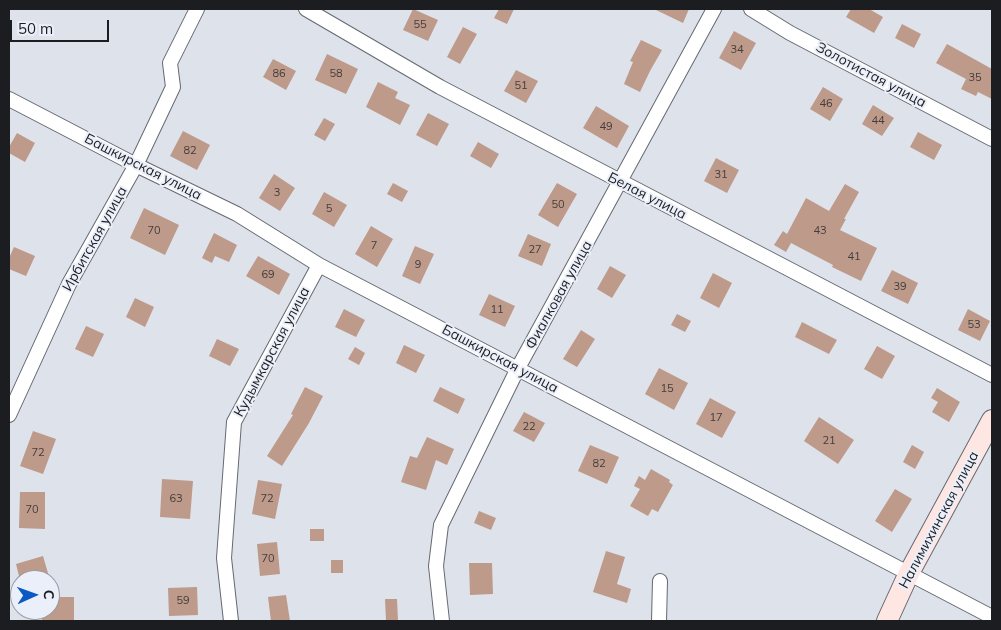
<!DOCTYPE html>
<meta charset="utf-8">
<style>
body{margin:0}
#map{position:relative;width:1001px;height:630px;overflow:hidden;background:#dee2eb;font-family:Mulish,sans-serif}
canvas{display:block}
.frame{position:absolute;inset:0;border:10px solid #1b1d20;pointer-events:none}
.north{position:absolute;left:10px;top:570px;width:50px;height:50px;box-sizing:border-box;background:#ebeff9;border:1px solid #989ba2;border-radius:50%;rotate:88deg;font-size:14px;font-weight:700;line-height:20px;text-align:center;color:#1b1d20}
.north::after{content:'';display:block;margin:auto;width:18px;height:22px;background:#0b59c3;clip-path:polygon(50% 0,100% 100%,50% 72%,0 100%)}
.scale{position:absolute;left:10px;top:20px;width:99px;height:22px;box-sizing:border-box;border:2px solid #1b1d20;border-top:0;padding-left:6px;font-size:15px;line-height:18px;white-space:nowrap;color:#1b1d20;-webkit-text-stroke:4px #ebeff9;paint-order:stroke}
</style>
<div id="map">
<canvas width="1001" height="630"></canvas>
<div class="frame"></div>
<div class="north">С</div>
<div class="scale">50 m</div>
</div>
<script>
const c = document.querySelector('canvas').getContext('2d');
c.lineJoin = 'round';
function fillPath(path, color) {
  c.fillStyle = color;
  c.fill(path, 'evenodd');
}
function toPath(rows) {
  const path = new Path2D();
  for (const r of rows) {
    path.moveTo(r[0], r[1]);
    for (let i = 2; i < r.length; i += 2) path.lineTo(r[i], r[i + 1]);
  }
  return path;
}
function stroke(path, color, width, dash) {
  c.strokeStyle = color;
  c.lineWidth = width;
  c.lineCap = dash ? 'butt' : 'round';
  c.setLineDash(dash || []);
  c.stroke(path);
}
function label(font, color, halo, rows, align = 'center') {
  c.font = font + ' Mulish,sans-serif';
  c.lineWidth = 4;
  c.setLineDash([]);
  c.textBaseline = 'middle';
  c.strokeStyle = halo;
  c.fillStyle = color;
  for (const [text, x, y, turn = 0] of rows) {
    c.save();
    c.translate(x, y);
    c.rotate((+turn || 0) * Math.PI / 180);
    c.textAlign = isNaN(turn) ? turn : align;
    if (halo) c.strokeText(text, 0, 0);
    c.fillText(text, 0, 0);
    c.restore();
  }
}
fillPath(toPath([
 [413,9,438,20,428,41,403,30],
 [499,9,514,9,507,24,494,18],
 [654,9,689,9,683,23],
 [851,9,869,9,883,17,874,33,846,17],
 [902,24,921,34,914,48,895,38],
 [463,27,477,34,460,64,447,57],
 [734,31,756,43,741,70,719,58],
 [641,40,662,50,650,71,640,92,624,84,633,62,630,61],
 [947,44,992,69,992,99,978,92,976,96,961,89,966,79,936,63],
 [327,54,358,69,346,94,315,80],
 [273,59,296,71,286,90,263,77],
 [516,70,538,81,526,103,504,91],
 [378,82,398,92,395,98,410,105,400,125,366,107],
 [823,87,843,99,830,121,810,109],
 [873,105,894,118,882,136,862,124],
 [596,106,629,126,617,148,583,128],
 [428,113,449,124,437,146,416,135],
 [324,118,335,124,325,141,314,135],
 [183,131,210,145,197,170,170,156],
 [918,132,942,145,934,160,910,147],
 [17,133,35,143,25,162,9,153,9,147],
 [478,142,499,154,491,168,470,156],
 [716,158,739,170,727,193,704,181],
 [274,174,295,188,280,211,259,198],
 [393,183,408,191,402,202,387,194],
 [557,183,577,194,558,227,538,215],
 [845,184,859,192,844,219,846,219,840,230,877,248,861,281,832,267,833,265,791,243,786,252,774,245,783,231,787,234,806,198,829,211],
 [324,192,347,205,334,227,312,214],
 [144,208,179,225,165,255,130,238],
 [371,226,393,239,377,267,355,254],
 [214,233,237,245,229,262,215,256,212,263,202,258],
 [528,234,551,244,542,266,518,256],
 [415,246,434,254,420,284,402,276],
 [14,247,35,256,26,276,9,269,9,258],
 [258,256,290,274,279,295,246,276],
 [610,266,626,275,612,298,597,289],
 [892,270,918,283,908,304,881,291],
 [713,273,732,283,719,308,700,298],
 [489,294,515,306,505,327,479,315],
 [135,298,154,307,145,327,126,317],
 [344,309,365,320,356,337,335,327],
 [968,309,990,321,980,341,958,330],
 [677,314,691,321,685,332,671,325],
 [802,322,837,340,829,354,795,337],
 [86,326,104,334,93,357,75,349],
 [581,330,595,339,577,367,563,359],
 [217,339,239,349,230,366,209,356],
 [404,345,425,355,416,373,396,363],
 [877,346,895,356,882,379,864,369],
 [355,347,365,353,359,365,348,359],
 [659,368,688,383,674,410,645,394],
 [305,387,323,396,309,423,282,466,267,456,293,415,291,414],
 [440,387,465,399,458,414,433,401],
 [937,388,960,402,949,422,932,412,938,402,931,398],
 [710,398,736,412,722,438,696,424],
 [524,412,545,423,534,442,513,431],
 [819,417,854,440,838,464,804,441],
 [33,431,56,439,43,474,20,466],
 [427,437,454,449,447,465,436,460,426,490,401,482,410,456,417,458],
 [590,445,619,457,607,484,578,471],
 [912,445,924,452,915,469,903,462],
 [651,469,670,480,669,482,673,485,658,512,652,509,648,516,630,506,640,489,634,486,639,476,645,480],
 [162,479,193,481,190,519,160,517],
 [258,480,282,484,275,519,252,514],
 [895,489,912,499,892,532,875,521],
 [20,492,45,492,45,529,19,528],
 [479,511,496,518,491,530,474,523],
 [310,529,324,529,324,541,310,541],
 [277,542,280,574,260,576,257,544],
 [606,551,625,557,617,584,631,589,627,603,593,592],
 [43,556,50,580,20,580,16,564],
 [331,560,343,560,343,573,331,573],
 [469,563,492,563,493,594,470,595],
 [197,587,198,615,169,616,168,588],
 [286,595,290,621,271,621,268,597],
 [50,597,74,597,74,621,42,621,42,610,50,610],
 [385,599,397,599,398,621,386,621]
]), '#bd9a8a');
const street = toPath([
 [306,9,440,87,992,375],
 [751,9,790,33,992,139],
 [9,99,136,165,237,214,319,265,992,617],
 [9,415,69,284,136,165,173,87,170,63,197,9],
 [231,621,224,558,234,422,319,265],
 [442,621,436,566,441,525,518,368,714,9],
 [659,621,660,581]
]);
const secondary = toPath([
 [887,621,909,573,992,420]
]);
stroke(street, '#666971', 16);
stroke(secondary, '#666971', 22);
stroke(street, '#fff', 14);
stroke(secondary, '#fee6e2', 20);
label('11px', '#443c3a', null, [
 ["55",420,25],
 ["34",737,50],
 ["86",279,74],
 ["58",336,74],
 ["35",975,78],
 ["51",521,86],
 ["46",826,104],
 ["44",878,121],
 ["49",606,127],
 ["82",190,151],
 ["31",721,175],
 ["3",277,193],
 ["50",558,205],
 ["5",329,209],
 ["70",154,231],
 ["43",820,231],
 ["7",374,246],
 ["27",535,250],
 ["41",854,257],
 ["9",418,265],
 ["69",268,275],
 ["39",900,287],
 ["11",497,310],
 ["53",974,325],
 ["15",667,389],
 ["17",716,418],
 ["22",529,427],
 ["21",829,441],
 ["72",38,453],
 ["82",599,464],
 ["63",176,499],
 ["72",267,499],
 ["70",32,510],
 ["70",268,559],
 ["59",183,601]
]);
label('14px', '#1b1d20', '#ebeff9', [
 ["Золотистая улица",871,75,28],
 ["Башкирская улица",143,167,27],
 ["Белая улица",647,196,27],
 ["Ирбитская улица",95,239,-61],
 ["Фиалковая улица",559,295,-61],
 ["Кудымкарская улица",272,352,-62],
 ["Башкирская улица",500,359,28],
 ["Налимихинская улица",939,520,-62]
]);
</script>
